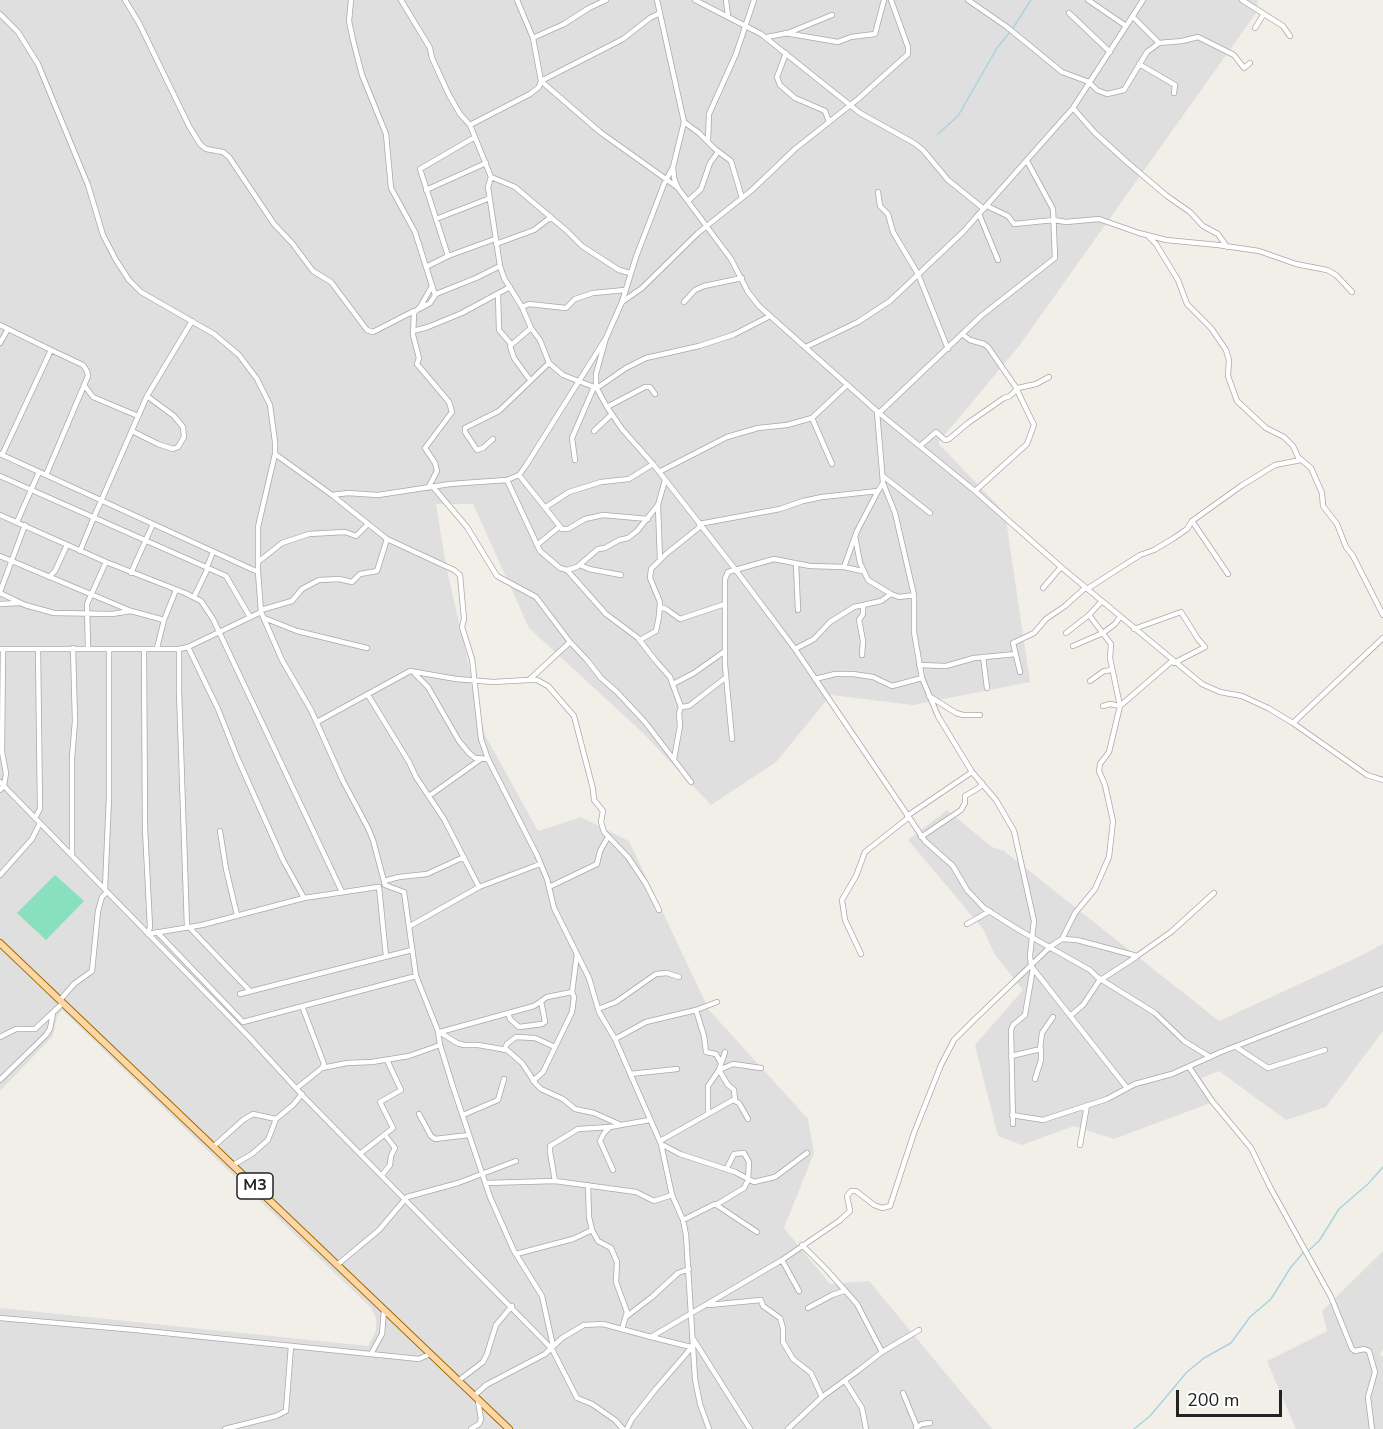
<!DOCTYPE html>
<style>
body{margin:0}
#map{position:relative;width:1383px;height:1429px;overflow:hidden;background:#f2efe9;font-family:"Nunito Sans",sans-serif}
canvas{display:block}
.scale{position:absolute;left:1176px;top:1390px;width:106px;height:27px;box-sizing:border-box;border:3px solid #222;border-top:0;padding-left:8px;font-size:18px;line-height:21px;white-space:nowrap;color:#222;-webkit-text-stroke:4px #fff;paint-order:stroke}
</style>
<div id="map">
<canvas width="1383" height="1429"></canvas>
<div class="scale">200 m</div>
</div>
<script>
const c = document.querySelector('canvas').getContext('2d');
c.lineJoin = 'round';
function fillPath(path, color) {
  c.fillStyle = color;
  c.fill(path, 'evenodd');
}
function toPath(rows) {
  const path = new Path2D();
  for (const r of rows) {
    path.moveTo(r[0], r[1]);
    for (let i = 2; i < r.length; i += 2) path.lineTo(r[i], r[i + 1]);
  }
  return path;
}
function stroke(path, color, width, dash) {
  c.strokeStyle = color;
  c.lineWidth = width;
  c.lineCap = dash ? 'butt' : 'round';
  c.setLineDash(dash || []);
  c.stroke(path);
}
function label(font, color, halo, rows, align = 'center') {
  c.font = font + ' "Nunito Sans",sans-serif';
  c.lineWidth = 6;
  c.setLineDash([]);
  c.textBaseline = 'middle';
  c.strokeStyle = halo;
  c.fillStyle = color;
  for (const [text, x, y, turn = 0] of rows) {
    c.save();
    c.translate(x, y);
    c.rotate((+turn || 0) * Math.PI / 180);
    c.textAlign = isNaN(turn) ? turn : align;
    if (halo) c.strokeText(text, 0, 0);
    c.fillText(text, 0, 0);
    c.restore();
  }
}
fillPath(toPath([
 [0,0,1258,0,1256,13,1019,346,938,443,1005,513,1030,682,913,705,831,695,776,762,711,805,643,733,529,628,473,504,436,504,446,566,485,735,538,831,581,817,629,841,709,1010,808,1119,814,1153,784,1228,830,1284,869,1281,992,1429,0,1429,0,1308,368,1346,376,1331,376,1318,372,1309,62,1010,57,1017,53,1036,0,1091],
 [947,810,992,847,1004,851,1219,1021,1356,958,1383,944,1383,1031,1326,1107,1286,1120,1219,1071,1201,1078,1216,1101,1114,1139,1074,1126,1022,1145,998,1136,975,1045,1023,990,995,955,983,929,908,840],
 [1383,1251,1383,1350,1380,1354,1383,1357,1383,1429,1296,1429,1267,1361,1327,1331,1322,1311]
]), '#e0dfdf');
fillPath(toPath([
 [55,875,84,901,46,940,17,913]
]), '#88e0be');
stroke(toPath([
 [1013,28,1031,0],
 [938,134,958,116,997,48,1010,32],
 [1308,1251,1319,1241,1339,1209,1368,1184,1383,1167],
 [1134,1429,1150,1416,1187,1372,1204,1358,1231,1343,1250,1317,1271,1299,1291,1267,1303,1253]
]), '#aad3df', 1.5);
const minor = toPath([
 [125,0,139,23,189,126,200,144,206,149,223,152,229,157,274,224,292,243,313,271,331,282,367,330,373,332,414,311],
 [351,0,349,21,353,40,362,75,386,134,391,188,415,232,435,295],
 [401,0,430,48,432,58,449,95,460,114,470,125],
 [517,0,533,38,541,81,600,132,677,187],
 [695,0,761,34,860,113,914,143,923,150,948,180,984,209],
 [726,0,728,16],
 [968,0,1007,27,1062,72,1089,82,1097,90,1107,94,1124,90,1147,52,1159,43,1182,41,1198,37,1234,55,1244,68,1250,63],
 [1088,0,1126,26],
 [1242,0,1283,26,1290,36],
 [660,13,650,18,623,39,541,81,539,87,530,94,470,125,491,177,488,187,500,266,504,278,522,307,531,328,540,340,549,363,563,375,594,387,600,386,626,368,646,358,699,346,733,335,770,316],
 [1069,13,1110,52],
 [0,14,18,32,38,64,88,185,103,235,116,260,129,280,141,292,214,334,239,355,257,379,270,405,275,442,275,454,258,527,258,572,261,612,188,647,179,649,0,649],
 [1133,17,1159,43],
 [1255,28,1263,15],
 [785,33,838,42,851,37,875,34,884,0],
 [767,37,788,33,832,15],
 [533,38,564,24,589,8,606,0],
 [786,53,777,77,780,85,795,98,825,111,829,122],
 [1139,64,1175,85,1174,93],
 [1073,108,1095,133,1127,162,1167,196,1190,212,1203,226,1218,234,1227,247],
 [684,122,699,133,715,149,731,161,742,198],
 [708,141,709,114,736,54,754,0],
 [673,167,674,178,678,188,731,259,748,292,759,306,879,413,975,491,1061,567,1202,684,1220,692,1242,696,1268,708,1293,723,1367,775,1383,780],
 [491,177,515,187,567,231,582,246,619,270,630,273],
 [426,190,486,163],
 [878,192,880,206,888,214,893,232,918,274,948,349],
 [688,201,701,189,710,163,718,152],
 [987,206,1008,216,1014,224,1054,220,1066,222,1099,219,1139,233,1166,240,1218,245,1259,251,1296,264,1327,270,1336,275,1352,292],
 [979,214,998,260],
 [436,219,490,198],
 [1148,236,1156,244,1178,280,1187,304,1211,328,1226,350,1229,360,1228,376,1237,401,1266,428,1284,437,1293,446,1298,457,1311,468,1322,493,1323,506,1337,524,1346,547,1353,556,1383,615],
 [496,244,534,230,551,217],
 [448,256,420,169,475,137],
 [426,267,448,256,495,239],
 [498,294,499,330,511,344],
 [622,302,642,288,698,233,752,190,795,149,858,99,908,54,908,47,891,0],
 [684,302,695,290,704,286,742,278],
 [522,307,529,304,566,308,575,299,593,293,625,290],
 [419,309,430,303,436,294,476,278,500,266],
 [0,325,51,350],
 [413,331,428,327,462,313,510,287],
 [962,334,970,340,984,344,988,347,1015,386,1034,425,1027,444,975,491],
 [606,338,596,374,596,387,607,407,622,429,653,464,735,569,795,649,925,841,953,866,967,890,984,908,1019,930,1090,970,1097,977,1155,1013,1184,1041,1210,1057],
 [0,343,8,329],
 [806,347,858,322,890,301,963,232,1073,108,1143,0],
 [530,380,514,358,510,346,531,328],
 [84,385,93,397,138,416],
 [607,407,645,387,650,387,655,394],
 [877,412,883,483,895,513,914,595,914,632,922,678,938,716,972,772,996,800,1014,831,1034,921,1030,955,1031,966,1127,1088],
 [879,413,981,316,1055,258,1053,209,1027,161],
 [812,418,832,464],
 [132,431,158,444,173,449,178,447,184,437,183,427,174,416,147,396],
 [594,431,612,414],
 [493,439,483,448,477,450,465,432,465,428,499,411,549,363],
 [920,446,936,432,945,440,949,439,968,423,1004,398,1010,396,1018,388,1036,384,1049,377],
 [0,454,258,572],
 [275,454,332,495,387,539,454,570,460,575,464,619,462,627,472,659,481,739,488,759,537,855,547,879,554,908,589,978,599,1012,615,1039,661,1144,672,1195,683,1220,686,1235,695,1379,700,1404,709,1429],
 [2,455,51,350,83,365,87,371,88,376,46,475],
 [575,460,572,438,594,387],
 [659,472,727,437,758,428,787,425,812,418,847,385],
 [519,475,562,529,568,529,585,519,603,515,648,519],
 [0,476,226,576,250,617],
 [883,476,930,513],
 [507,480,540,551,560,568,567,570,606,614,638,638,655,660,670,677,681,707,679,713,680,726,674,759],
 [433,487,467,527,497,576,536,597,570,642,587,660,601,678,617,692,645,722,691,782],
 [428,488,437,471,435,463,425,448,452,412,449,402,417,364,419,358,413,335,414,313,420,307,432,286],
 [332,495,348,493,378,495,450,484,507,480,519,475,525,467,606,338,622,302,636,257,664,184,673,167,684,122,657,0],
 [658,506,660,560],
 [546,507,569,492,601,482,629,479,653,464],
 [0,515,106,562,185,593,201,601,213,619,342,892],
 [94,517,147,396,192,321],
 [1192,521,1228,574],
 [17,522,39,472],
 [699,524,780,509,803,501,822,497,878,491,883,483],
 [855,536,860,563,868,580,891,594,899,597,914,595],
 [537,545,559,527],
 [80,551,94,517],
 [0,556,131,611,164,620],
 [258,562,282,543,309,534,345,532,356,536,367,525],
 [796,563,798,610],
 [580,565,589,569,621,575],
 [207,567,213,552],
 [844,567,857,531,878,491],
 [567,570,577,567,598,549,605,548,619,540,628,538,637,531,658,505,665,480],
 [131,573,153,524],
 [49,577,55,571,67,545],
 [1043,588,1061,567],
 [1087,589,1140,555,1154,550,1174,538,1187,529,1192,521,1241,486,1275,465,1301,460],
 [0,592,25,525],
 [0,593,25,605,54,613,112,614,131,611],
 [194,597,208,568],
 [0,604,20,603],
 [660,607,666,609,680,619,725,604],
 [261,610,292,601,302,589,319,580,339,579,352,582,360,574,377,571,387,539],
 [261,612,282,660,311,710,343,781,368,828,373,840,385,885],
 [1089,615,1111,644,1110,658,1120,706,1110,704,1103,706],
 [264,618,297,631,367,648],
 [1134,629,1181,612,1198,639,1205,647,1174,663],
 [1066,633,1089,615,1101,602],
 [640,640,656,631,659,616,660,602,650,578,651,569,666,554,701,526],
 [1073,646,1103,633,1115,624,1120,617],
 [188,647,218,709,237,757,283,860,304,898],
 [88,648,87,604,106,562],
 [157,648,164,620,176,590],
 [144,649,145,828,150,927,148,934,202,925,304,898,378,887],
 [179,649,179,691,187,927],
 [795,649,814,639,830,622,854,607,881,601,891,594],
 [862,655,863,641,859,620,863,614,863,605],
 [983,657,987,688],
 [919,665,946,666,974,658,1016,654],
 [1020,672,1013,643,1034,633,1046,619,1065,606,1085,588],
 [415,674,428,687,459,741,469,753,475,758,488,759],
 [815,679,835,674,853,674,873,677,892,686,922,678],
 [531,680,537,680,548,686,574,716,593,789,594,800,603,811,601,822,604,832,628,857,646,884,659,910],
 [1090,681,1104,671,1112,670],
 [673,684,694,673,725,651],
 [368,695,409,762,416,777,444,819,479,887],
 [929,696,956,713,963,715,980,715],
 [681,707,689,706,725,678],
 [317,722,410,671,456,679,493,682,529,680,570,642],
 [1293,723,1383,638],
 [732,739,725,665,725,579,728,572,774,559,810,566,844,567,862,571],
 [0,782,250,1038,304,1097,552,1349,577,1398,592,1404,615,1420,623,1429],
 [0,790,4,786,6,773,2,752,3,649],
 [429,796,481,759],
 [907,816,972,772],
 [35,818,40,809,38,650],
 [220,831,226,869,237,915],
 [921,837,961,810,965,803,965,796,980,787,982,783],
 [72,854,72,758,75,721,73,648],
 [0,875,32,839,40,823],
 [384,881,399,877,427,874,464,857],
 [385,885,404,892,416,976,438,1031,440,1045,453,1087,490,1197,514,1251,542,1296,553,1346],
 [379,887,386,956],
 [549,887,597,864,600,851,608,837],
 [105,889,109,797,109,649],
 [967,924,990,911],
 [410,926,479,887,540,864],
 [189,927,250,991],
 [157,932,243,1022,416,976],
 [1062,939,1075,913,1095,889,1109,857,1113,821,1105,785,1099,771,1100,764,1109,752,1120,706,1172,661],
 [861,954,845,920,842,900,856,876,865,852,908,818],
 [240,994,412,950],
 [60,1000,74,984,92,971,98,911,102,897,107,892],
 [598,1009,616,1002,656,974,667,973,679,977],
 [696,1010,704,1036,706,1052,716,1054,721,1063],
 [508,1013,510,1019,519,1027,542,1024,545,1022,541,1001],
 [1070,1016,1083,1005,1099,981,1136,957],
 [438,1031,457,1043,464,1045,478,1045,507,1050,522,1063,536,1084,541,1089,563,1099,575,1109,594,1113,621,1125,650,1120],
 [440,1032,534,1006,547,997,572,992],
 [0,1037,16,1029,35,1029,63,1003],
 [615,1039,646,1022,696,1010,717,1002],
 [1236,1047,1268,1068,1325,1050],
 [1040,1049,1042,1033,1053,1017],
 [504,1050,507,1044,516,1037,535,1038,555,1047],
 [1011,1056,1041,1049,1041,1060,1035,1079],
 [1189,1067,1212,1101,1251,1148,1270,1187,1331,1297,1352,1349,1355,1351,1364,1349,1369,1351,1375,1372,1368,1397,1372,1429],
 [322,1068,347,1063,372,1062,409,1056,440,1045],
 [630,1074,677,1069],
 [0,1080,46,1035,50,1029,53,1013],
 [533,1081,543,1072,572,1012,574,997,572,992,577,954],
 [297,1088,322,1068,324,1064,302,1006],
 [735,1100,734,1090,728,1085,719,1070,733,1064,761,1068],
 [419,1114,431,1136,435,1139,469,1135],
 [708,1114,708,1086,719,1070,725,1052],
 [463,1115,498,1100,504,1079],
 [1012,1115,1043,1120,1107,1099,1135,1084,1172,1074,1221,1052,1383,989],
 [1013,1124,1011,1030,1013,1025,1025,1015,1033,968],
 [610,1127,604,1133,600,1141,613,1170],
 [660,1141,733,1100,739,1103,748,1119],
 [661,1144,680,1154,735,1172,754,1182,775,1177,807,1153],
 [1080,1145,1087,1105],
 [213,1147,243,1120,253,1114,276,1119],
 [361,1153,393,1128,380,1102,401,1090,387,1060],
 [233,1165,252,1154,268,1140,276,1119,293,1105,302,1094],
 [382,1175,390,1165,391,1156,395,1148,385,1135],
 [555,1181,550,1152,550,1146,578,1129,610,1127,621,1125],
 [486,1183,555,1181,636,1192,654,1201,672,1195],
 [588,1185,589,1217,592,1230,598,1241,611,1248,617,1262,616,1282,627,1312,622,1329],
 [716,1205,744,1188,748,1180,749,1162,744,1153,734,1154,727,1168],
 [683,1220,715,1204,757,1232],
 [802,1245,826,1269,857,1304,882,1352],
 [516,1254,573,1239,592,1230],
 [782,1260,799,1291],
 [337,1265,379,1230,407,1197,458,1183,516,1161],
 [709,1305,761,1300,763,1306,780,1318,783,1328,783,1342,793,1359,811,1373,822,1397],
 [808,1308,832,1295,844,1291],
 [627,1316,652,1297,678,1273,689,1269],
 [0,1318,136,1330,419,1359,430,1354],
 [651,1337,691,1347],
 [692,1337,750,1429],
 [371,1354,382,1334,384,1310],
 [458,1381,483,1362,487,1354,496,1325,512,1306],
 [845,1381,862,1408,866,1429],
 [903,1393,917,1427],
 [474,1396,486,1385,545,1354,562,1338,584,1325,603,1324,651,1337,782,1260,839,1221,850,1211,847,1196,851,1191,856,1191,874,1205,882,1208,890,1206,914,1133,941,1065,954,1040,973,1021,1051,946,1062,939,1077,940,1137,956,1171,932,1214,893],
 [916,1428,922,1424,930,1423],
 [225,1429,276,1416,286,1411,291,1346],
 [471,1429,479,1424,481,1419,478,1401],
 [627,1429,632,1419,655,1390,692,1347],
 [788,1429,822,1397,859,1370,882,1352,919,1330]
]);
const major = toPath([
 [0,943,509,1429]
]);
stroke(minor, '#a9a9a9', 6);
stroke(major, '#a06b00', 8);
stroke(minor, '#fff', 4.5);
stroke(major, '#fcd6a4', 6);
for (const [x, y, w] of [
 [255,1186,36]
]) {
  const box = new Path2D();
  box.roundRect(x - w / 2, y - 13, w, 26, 4.5);
  c.fillStyle = '#fff';
  c.fill(box);
  stroke(box, '#222', 1.5);
}
label('bold 16px', '#222', null, [
 ["M3",255,1186]
]);
</script>
